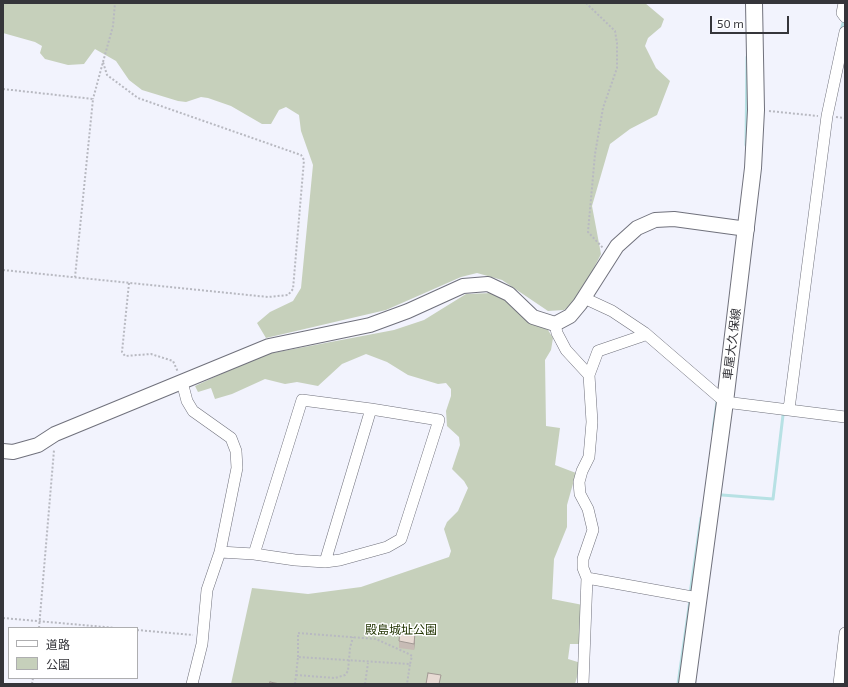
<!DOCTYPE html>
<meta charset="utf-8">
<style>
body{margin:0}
#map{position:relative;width:848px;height:687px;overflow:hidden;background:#f2f3fd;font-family:"Exo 2","Noto Sans JP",sans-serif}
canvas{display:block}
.frame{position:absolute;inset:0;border:4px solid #35353a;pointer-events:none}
.legend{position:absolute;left:8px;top:627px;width:130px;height:52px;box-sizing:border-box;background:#fff;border:1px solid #aeaeb0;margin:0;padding:5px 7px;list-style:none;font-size:12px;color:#35353a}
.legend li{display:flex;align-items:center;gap:8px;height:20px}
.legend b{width:20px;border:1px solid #aeaeb0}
.scale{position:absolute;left:710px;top:16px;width:79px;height:18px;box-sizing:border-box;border:2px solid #35353a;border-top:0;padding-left:5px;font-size:12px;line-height:14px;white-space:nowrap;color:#35353a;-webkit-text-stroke:3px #fff;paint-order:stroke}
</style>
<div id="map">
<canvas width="848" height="687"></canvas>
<div class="frame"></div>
<ul class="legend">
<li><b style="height:5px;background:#fff"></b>道路</li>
<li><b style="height:11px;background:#c6d0bb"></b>公園</li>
</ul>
<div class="scale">50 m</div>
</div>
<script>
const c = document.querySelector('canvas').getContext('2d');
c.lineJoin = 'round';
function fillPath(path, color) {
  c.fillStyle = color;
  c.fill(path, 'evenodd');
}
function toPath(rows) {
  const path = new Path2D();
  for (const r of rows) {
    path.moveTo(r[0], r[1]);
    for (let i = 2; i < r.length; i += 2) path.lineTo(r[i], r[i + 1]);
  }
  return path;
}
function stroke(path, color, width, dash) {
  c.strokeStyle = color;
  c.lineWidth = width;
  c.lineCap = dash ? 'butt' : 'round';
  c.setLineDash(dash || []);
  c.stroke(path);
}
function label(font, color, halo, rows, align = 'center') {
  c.font = font + ' "Exo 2","Noto Sans JP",sans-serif';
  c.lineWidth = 3;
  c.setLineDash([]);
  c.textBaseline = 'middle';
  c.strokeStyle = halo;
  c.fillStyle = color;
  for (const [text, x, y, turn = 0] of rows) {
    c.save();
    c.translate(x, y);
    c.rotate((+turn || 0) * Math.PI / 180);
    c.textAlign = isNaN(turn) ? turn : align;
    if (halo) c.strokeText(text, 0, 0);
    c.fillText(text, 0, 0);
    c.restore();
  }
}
fillPath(toPath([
 [3,3,645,3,664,19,661,27,648,38,645,46,656,68,670,81,657,115,630,129,610,144,592,206,601,254,578,300,564,310,548,311,502,280,477,273,461,277,386,310,266,338,257,323,270,312,293,301,301,288,313,165,301,131,299,115,286,107,279,110,271,124,262,124,231,106,208,98,201,97,186,102,178,101,142,90,129,80,116,61,95,49,84,64,68,65,45,59,40,53,42,46,35,42,3,33],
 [492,293,504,297,533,323,548,330,553,338,551,350,545,360,546,426,560,428,555,465,576,473,567,505,567,527,554,559,552,599,583,605,579,644,570,644,568,659,581,663,575,684,231,684,252,588,308,594,361,587,449,557,451,551,444,529,447,522,458,511,468,488,464,481,452,469,460,445,459,437,447,426,446,411,451,396,451,389,446,383,438,384,408,375,387,362,366,354,342,364,318,386,297,382,285,384,265,379,232,394,215,399,211,388,198,392,195,386,262,355,394,330,424,320,466,294]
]), '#c6d0bb');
stroke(toPath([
 [841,31,844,19],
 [746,145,747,57],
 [713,430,717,402],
 [722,495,773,499,783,415],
 [690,594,701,518],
 [678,684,690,600]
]), '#b7e1e4', 3);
const minor = toPath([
 [844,3,842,13,845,17],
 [584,298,612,311,645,333],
 [555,324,557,333,566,350,589,375,598,351,642,336,645,333,725,402,845,417],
 [589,375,592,422,589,457,582,471,579,482,580,494,588,509,593,530,583,559,583,568,587,578,698,598],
 [182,382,187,401,193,411,231,438,236,451,237,468,220,552,207,590,202,644,192,684],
 [789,409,827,116,845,32],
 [220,552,254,554,295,560,325,562],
 [254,554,302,400,371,409,439,420,401,539,387,547,340,560,325,562,371,409],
 [583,684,587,578],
 [839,684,845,633]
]);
const tertiary = toPath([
 [3,451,13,452,38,445,55,434,269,346,370,325,408,311,463,286,488,284,509,294,533,317,555,324,570,316,580,304,617,246,637,228,655,220,674,219,747,229]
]);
const secondary = toPath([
 [687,684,725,402,753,168,756,110,754,3]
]);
stroke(minor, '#70717c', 12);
stroke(tertiary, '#70717c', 16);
stroke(secondary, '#70717c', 18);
stroke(toPath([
 [586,3,615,31,617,43,617,68,603,108,595,154,588,232,603,248],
 [103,62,113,26,115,3],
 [3,89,93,99,75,277],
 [769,111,818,116],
 [836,117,845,118],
 [3,270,268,297,288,295,293,289,304,160,301,155,138,98,107,75,103,62,93,99],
 [129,283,122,352,125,356,151,354,173,361,178,372],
 [3,618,116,628],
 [39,628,54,450],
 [137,630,193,635],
 [298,657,298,633,376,639,409,654,412,656,410,664],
 [296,675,335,678,345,675,348,671,350,648,353,637],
 [32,684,33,678],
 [295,684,298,657,410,664,407,684],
 [365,684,368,663]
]), '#b8b9c1', 2, [2, 2]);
stroke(minor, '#fff', 11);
stroke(tertiary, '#fff', 14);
stroke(secondary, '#fff', 16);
fillPath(toPath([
 [415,640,414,650,399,648,399,641]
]), '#c7bbb5');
fillPath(toPath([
 [415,633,415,640,414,650,414,644]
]), '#a29994');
const building = toPath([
 [400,631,415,633,414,644,399,641,400,631],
 [428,673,441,675,439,684,426,684,428,673],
 [270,682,280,684,269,684,270,682]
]);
fillPath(building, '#e7dad3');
stroke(building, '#a29994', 1);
label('12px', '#35353a', '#fff', [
 ["車屋大久保線",732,344,-83]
]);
label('12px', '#223403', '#fff', [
 ["殿島城址公園",401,630]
]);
</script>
